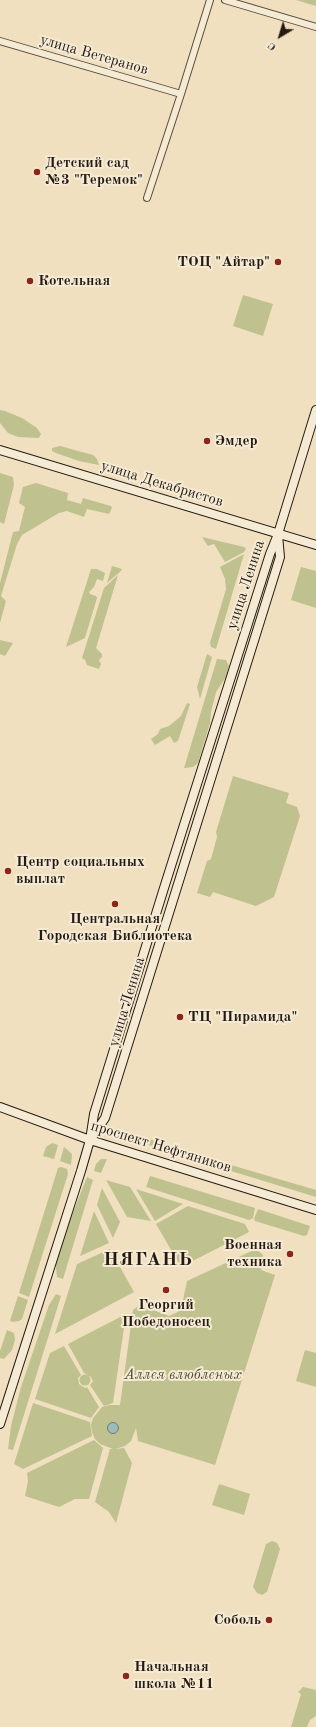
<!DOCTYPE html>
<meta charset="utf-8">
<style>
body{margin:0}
#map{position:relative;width:316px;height:1727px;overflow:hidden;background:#f0e0bf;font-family:"Old Standard TT",serif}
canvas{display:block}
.north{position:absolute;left:260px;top:16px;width:40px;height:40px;-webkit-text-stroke:3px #f5ebd5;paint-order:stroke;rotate:218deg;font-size:11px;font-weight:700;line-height:16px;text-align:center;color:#251a12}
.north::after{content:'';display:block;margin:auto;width:14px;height:18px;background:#251a12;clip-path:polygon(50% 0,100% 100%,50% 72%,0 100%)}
</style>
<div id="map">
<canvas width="316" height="1727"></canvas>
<div class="north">С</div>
</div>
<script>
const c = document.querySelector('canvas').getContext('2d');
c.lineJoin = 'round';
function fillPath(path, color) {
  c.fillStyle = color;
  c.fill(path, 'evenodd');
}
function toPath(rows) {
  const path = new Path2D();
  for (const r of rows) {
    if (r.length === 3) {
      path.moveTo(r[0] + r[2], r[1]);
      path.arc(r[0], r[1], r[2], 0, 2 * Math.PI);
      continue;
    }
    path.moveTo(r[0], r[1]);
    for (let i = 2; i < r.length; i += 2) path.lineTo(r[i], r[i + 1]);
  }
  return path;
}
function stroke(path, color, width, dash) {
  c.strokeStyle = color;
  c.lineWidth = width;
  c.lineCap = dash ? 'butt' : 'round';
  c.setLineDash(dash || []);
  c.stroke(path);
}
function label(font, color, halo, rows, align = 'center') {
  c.font = font + ' "Old Standard TT",serif';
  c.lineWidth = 4;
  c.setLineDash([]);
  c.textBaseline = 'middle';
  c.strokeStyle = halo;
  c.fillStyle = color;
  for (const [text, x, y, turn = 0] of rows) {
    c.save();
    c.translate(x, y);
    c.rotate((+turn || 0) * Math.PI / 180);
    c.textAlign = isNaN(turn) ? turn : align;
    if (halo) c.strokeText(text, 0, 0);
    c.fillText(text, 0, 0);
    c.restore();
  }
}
fillPath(toPath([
 [296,0,316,0,316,6],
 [243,295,273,304,263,336,233,326],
 [0,410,5,411,22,418,37,428,41,434,39,438,18,437,8,433,0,423],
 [60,446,93,455,97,459,99,465,79,461,56,453,52,451,52,448],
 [0,473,13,477,14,485,4,524,0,522],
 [36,483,68,493,67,500,81,504,83,498,111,506,112,508,109,514,87,509,84,517,67,511,59,513,22,535,17,544,1,596,6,601,0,623,0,583,13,532,19,531,25,507,19,503,23,487],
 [202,537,244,547,246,549,244,552,225,562,214,544,208,546],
 [244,554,216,649,211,647,210,643,226,589,225,579,220,567],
 [112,566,122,569,121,571,107,583],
 [301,567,316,571,316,608,291,600],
 [91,569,97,569,105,573,103,581,97,579,94,587,89,592,90,594,96,596,97,598,85,638,66,647],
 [118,575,96,648,102,654,102,657,99,660,101,664,99,669,87,665,85,660,82,658,104,588],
 [0,640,13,643,5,656,0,654],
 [207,654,212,657,200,699,197,687],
 [217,659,226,660,229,666,226,677,216,692,211,712,210,723,198,763,193,767,184,768],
 [187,703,190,704,178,741,174,743,170,736,155,745,151,739,158,734,160,729,169,726,181,716],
 [233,776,289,793,286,803,297,807,300,816,274,897,256,906,213,892,210,897,197,893,207,861,211,859,217,837,216,832],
 [130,1133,228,1164,227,1168,128,1139],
 [52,1143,58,1145,54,1159,43,1156,46,1147],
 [64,1147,72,1154,71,1165,60,1161],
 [101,1159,107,1159,101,1173,94,1171,96,1164],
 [231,1165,316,1190,316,1197,231,1171],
 [61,1167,67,1169,68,1174,29,1297,19,1293,58,1168],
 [150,1176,255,1208,253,1218,249,1220,146,1187],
 [87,1177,93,1180,63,1279,57,1277,55,1258],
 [106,1180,130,1187,151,1221,127,1217],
 [102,1188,120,1222,113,1238,97,1205],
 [136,1189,183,1204,155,1221],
 [188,1206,245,1224,249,1232,181,1267,156,1224],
 [258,1209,310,1226,307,1235,304,1236,255,1221,254,1219],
 [94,1211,109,1243,80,1256],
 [110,1249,134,1292,55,1334,77,1264],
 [256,1249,263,1255,261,1270,275,1275,215,1465,138,1441,136,1428,131,1441,125,1446,115,1449,124,1448,132,1463,116,1523,109,1512,95,1502,110,1449,113,1449,100,1444,95,1439,92,1432,91,1425,93,1418,102,1407,109,1405,120,1405,133,1310,140,1305,169,1316,178,1312,182,1305,187,1281],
 [56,1294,61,1296,13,1450,8,1449,11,1426,21,1387,49,1305],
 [18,1296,28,1300,22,1319,19,1321,13,1322,10,1321],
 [126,1314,113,1403,104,1406,90,1385,93,1381,91,1377,84,1373,68,1344],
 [7,1330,14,1333,15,1340,12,1350,4,1359,0,1358,0,1351],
 [64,1346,81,1375,78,1378,79,1384,85,1388,87,1387,99,1407,91,1418,35,1399,50,1353],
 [305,1350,316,1353,316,1387,296,1381],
 [85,1380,5.5],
 [33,1403,90,1422,92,1436,23,1469,14,1464],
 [94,1440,103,1448,89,1499,75,1499,59,1507,25,1496,28,1481,27,1473],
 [219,1484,250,1494,244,1515,212,1505],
 [272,1541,277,1543,280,1549,267,1592,262,1595,257,1593,253,1587,266,1544],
 [303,1687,316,1690,316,1716,310,1720,307,1727,291,1727,301,1694,298,1692]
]), '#bfc18e');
const water = toPath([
 [113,1428,5.5]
]);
fillPath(water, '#9ebbbb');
stroke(water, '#6e7b77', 1);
const street = toPath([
 [225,0,316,27],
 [0,41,181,94],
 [147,198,181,94,210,0]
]);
const secondary = toPath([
 [0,450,316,545],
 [0,1107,90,1140,316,1210],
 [91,1139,105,1118,257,631,280,557,278,535],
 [0,1424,81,1171,90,1140,94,1114,164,888,270,554,278,534,316,410]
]);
stroke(street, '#584c3d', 8);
stroke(secondary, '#251a12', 10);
stroke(street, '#f5ebd5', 6);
stroke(secondary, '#f5ebd5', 8);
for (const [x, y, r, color] of [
 [37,172,4,"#8f2418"],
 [278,262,4,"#8f2418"],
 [30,281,4,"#8f2418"],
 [207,441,4,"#8f2418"],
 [8,871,4,"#8f2418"],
 [115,904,4,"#8f2418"],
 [180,1017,4,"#8f2418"],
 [290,1254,4,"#8f2418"],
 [166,1290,4,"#8f2418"],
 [269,1620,4,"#8f2418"],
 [126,1676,4,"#8f2418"]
]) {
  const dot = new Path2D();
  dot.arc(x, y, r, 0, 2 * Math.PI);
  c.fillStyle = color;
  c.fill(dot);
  stroke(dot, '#f5ebd5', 1.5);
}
label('15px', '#251a12', '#f5ebd5', [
 ["улица Ветеранов",94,55,16],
 ["улица Декабристов",162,484,17],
 ["улица Ленина",246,585,-72],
 ["улица Ленина",127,1002,-73],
 ["проспект Нефтяников",161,1147,17]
]);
label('bold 15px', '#251a12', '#f5ebd5', [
 ["Детский сад",45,163],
 ["№3 \"Теремок\"",45,180],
 ["ТОЦ \"Айтар\"",270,262,"right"],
 ["Котельная",38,281],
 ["Эмдер",215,441],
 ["Центр социальных",16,862],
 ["выплат",16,879],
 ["Центральная",115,919,"center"],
 ["Городская Библиотека",115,936,"center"],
 ["ТЦ \"Пирамида\"",188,1017],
 ["Военная",282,1245,"right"],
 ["техника",282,1262,"right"],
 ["Георгий",166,1305,"center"],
 ["Победоносец",166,1322,"center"],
 ["Соболь",261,1620,"right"],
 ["Начальная",134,1667],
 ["школа №11",134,1684]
], 'left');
label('italic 15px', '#534c37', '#f5ebd5', [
 ["Аллея влюбленых",183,1375]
]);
c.letterSpacing = '1px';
label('bold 19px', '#251a12', '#f5ebd5', [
 ["НЯГАНЬ",148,1260]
]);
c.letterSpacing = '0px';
</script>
